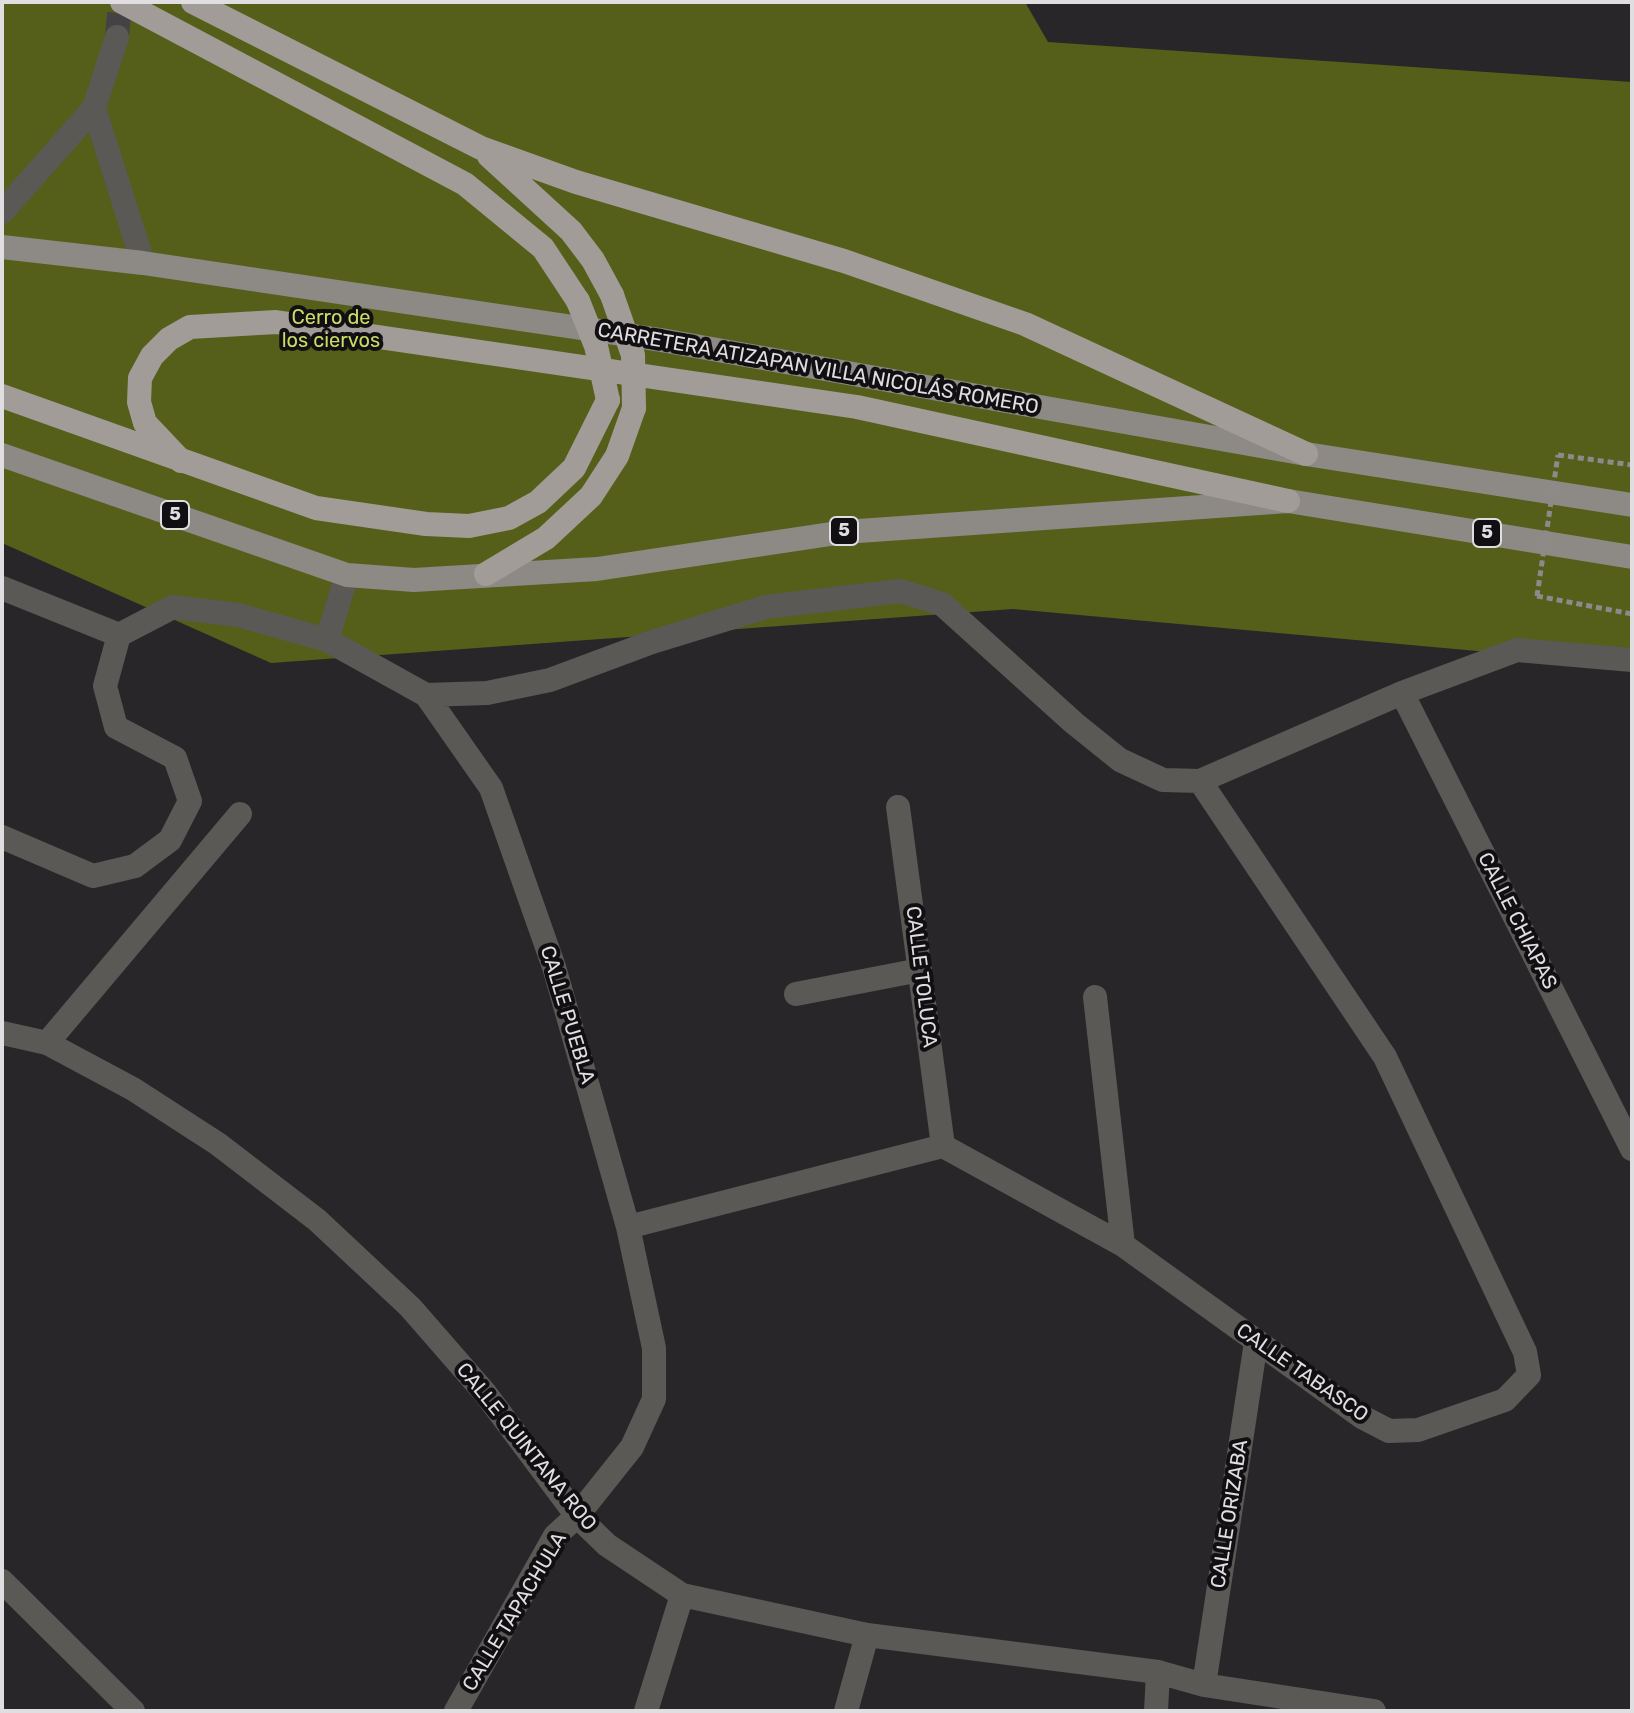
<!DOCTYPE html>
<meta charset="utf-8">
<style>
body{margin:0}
#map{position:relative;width:1634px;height:1713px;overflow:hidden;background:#29262a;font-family:Rubik,sans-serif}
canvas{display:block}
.frame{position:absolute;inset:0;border:4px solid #e0dee1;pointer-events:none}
</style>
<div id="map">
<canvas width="1634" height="1713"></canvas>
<div class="frame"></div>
</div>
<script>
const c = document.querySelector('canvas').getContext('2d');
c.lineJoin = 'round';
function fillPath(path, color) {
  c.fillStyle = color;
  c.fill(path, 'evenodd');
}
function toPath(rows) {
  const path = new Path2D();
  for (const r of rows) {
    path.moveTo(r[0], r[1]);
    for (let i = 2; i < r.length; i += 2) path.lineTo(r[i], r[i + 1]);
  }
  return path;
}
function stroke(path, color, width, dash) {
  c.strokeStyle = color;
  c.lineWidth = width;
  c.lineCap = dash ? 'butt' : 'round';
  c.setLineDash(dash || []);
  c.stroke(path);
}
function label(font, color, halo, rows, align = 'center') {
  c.font = font + ' Rubik,sans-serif';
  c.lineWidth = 8;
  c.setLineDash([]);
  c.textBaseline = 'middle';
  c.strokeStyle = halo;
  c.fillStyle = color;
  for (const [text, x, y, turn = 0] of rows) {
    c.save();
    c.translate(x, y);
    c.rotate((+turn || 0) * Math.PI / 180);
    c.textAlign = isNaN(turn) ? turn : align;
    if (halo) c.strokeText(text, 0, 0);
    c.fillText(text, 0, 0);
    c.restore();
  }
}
fillPath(toPath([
 [2,2,1025,2,1048,42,1632,82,1632,665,1013,609,271,663,2,543]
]), '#555f19');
stroke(toPath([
 [117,37,120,2]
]), '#444245', 24, [24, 12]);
stroke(toPath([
 [1558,455,1632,465],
 [1537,596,1632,614]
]), '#8d8a8e', 5, [6, 4]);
stroke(toPath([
 [94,108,143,263],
 [2,212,94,108,117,37],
 [347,575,327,640,426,695,491,788,554,967,628,1227,654,1348,654,1399,632,1447,577,1516,555,1536,456,1711],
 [2,588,119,635,173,607,238,615,327,640],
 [1402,693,1632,1149],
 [426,695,487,693,550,680,652,642,766,607,900,591,942,604,1074,723,1120,760,1163,780,1200,781,1402,693,1517,650,1632,660],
 [898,807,943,1146],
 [2,837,93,876,135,866,170,840,190,801,175,758,116,727,105,686,119,635],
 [796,994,920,970],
 [1095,997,1123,1245],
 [2,1033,47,1043,133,1089,218,1144,317,1220,410,1307,485,1393,577,1516,607,1545,682,1595,867,1635,1158,1672,1204,1685,1374,1711],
 [47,1043,240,814],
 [628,1227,943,1146,1123,1245,1362,1417,1389,1431,1418,1430,1505,1400,1529,1375,1525,1352,1385,1057,1200,781],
 [2,1581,133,1711],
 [1204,1685,1256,1342],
 [646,1711,682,1595],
 [846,1711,867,1635],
 [1156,1711,1158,1672]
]), '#5b5956', 24);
stroke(toPath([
 [2,247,143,263,661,340,1306,454,1632,505],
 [2,455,347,575,414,580,597,569,844,532,1288,501,1632,557]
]), '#8d8985', 24);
stroke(toPath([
 [122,2,465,184,543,248,578,301],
 [193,2,481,148,576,182,844,261,1025,324,1306,454],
 [489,156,571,231,593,260,612,295],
 [2,396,316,508,426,524,469,526,509,518,538,502,574,468,608,400],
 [181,461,145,423,139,402,140,378,152,356,169,339,190,327,276,322,857,407,1288,501],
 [486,574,546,538,591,496,617,456,634,408]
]), '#a19c97', 24);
stroke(toPath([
 [1537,596,1558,455]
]), '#8d8a8e', 5, [6, 4]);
stroke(toPath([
 [612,295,633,355,634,408],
 [578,301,596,346,608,400]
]), '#a19c97', 24);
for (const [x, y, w] of [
 [175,515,28],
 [844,531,28],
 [1487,533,28]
]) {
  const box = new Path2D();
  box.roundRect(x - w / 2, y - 14, w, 28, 6);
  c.fillStyle = '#110f12';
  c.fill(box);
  stroke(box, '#e0dee1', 2);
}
label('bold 18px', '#e0dee1', null, [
 ["5",175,515],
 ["5",844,531],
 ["5",1487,533]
]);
label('20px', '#cadc65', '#110f12', [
 ["Cerro de",331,318],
 ["los ciervos",331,341]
]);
label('20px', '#e0dee1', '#110f12', [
 ["CARRETERA ATIZAPAN VILLA NICOLÁS ROMERO",818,369,10],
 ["CALLE CHIAPAS",1517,921,63],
 ["CALLE TOLUCA",921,977,83],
 ["CALLE PUEBLA",567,1015,73],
 ["CALLE TABASCO",1302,1373,35],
 ["CALLE QUINTANA ROO",526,1447,51],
 ["CALLE ORIZABA",1230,1514,-81],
 ["CALLE TAPACHULA",515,1612,-59]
]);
</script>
